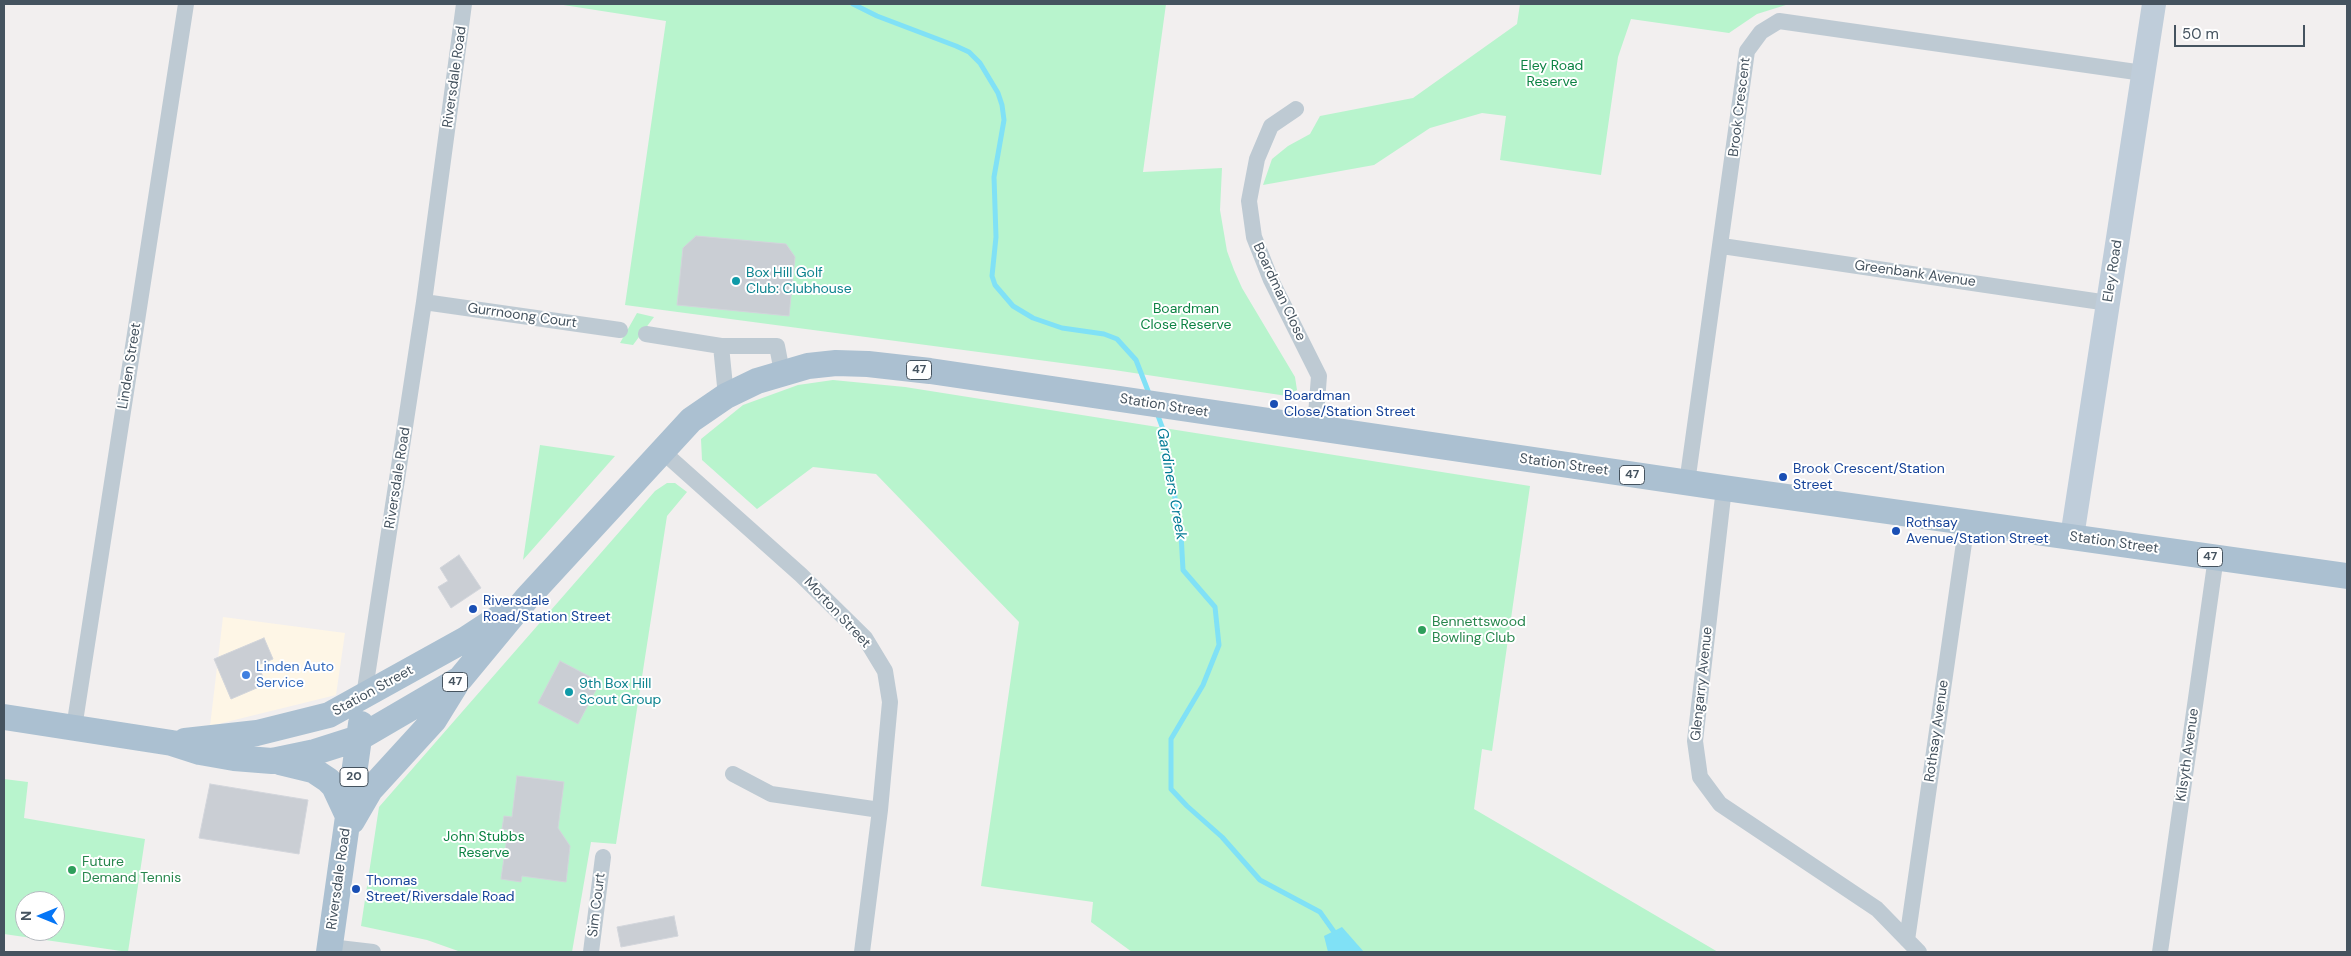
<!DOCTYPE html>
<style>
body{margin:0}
#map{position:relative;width:2351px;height:956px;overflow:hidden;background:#f2efef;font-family:"DM Sans",sans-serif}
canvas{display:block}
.frame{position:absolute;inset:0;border:5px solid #45535f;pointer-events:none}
.north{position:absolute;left:15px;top:891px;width:50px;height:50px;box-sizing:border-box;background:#fff;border:1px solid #b5babf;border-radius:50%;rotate:270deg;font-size:14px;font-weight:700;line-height:20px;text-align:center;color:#45535f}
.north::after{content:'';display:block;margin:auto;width:18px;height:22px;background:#0576f6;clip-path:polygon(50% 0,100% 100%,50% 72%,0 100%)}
.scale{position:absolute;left:2174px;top:25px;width:131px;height:22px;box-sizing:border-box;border:2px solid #45535f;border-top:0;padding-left:6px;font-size:15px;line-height:18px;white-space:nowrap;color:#45535f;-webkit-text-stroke:4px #fff;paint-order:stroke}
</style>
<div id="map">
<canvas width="2351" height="956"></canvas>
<div class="frame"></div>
<div class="north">N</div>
<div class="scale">50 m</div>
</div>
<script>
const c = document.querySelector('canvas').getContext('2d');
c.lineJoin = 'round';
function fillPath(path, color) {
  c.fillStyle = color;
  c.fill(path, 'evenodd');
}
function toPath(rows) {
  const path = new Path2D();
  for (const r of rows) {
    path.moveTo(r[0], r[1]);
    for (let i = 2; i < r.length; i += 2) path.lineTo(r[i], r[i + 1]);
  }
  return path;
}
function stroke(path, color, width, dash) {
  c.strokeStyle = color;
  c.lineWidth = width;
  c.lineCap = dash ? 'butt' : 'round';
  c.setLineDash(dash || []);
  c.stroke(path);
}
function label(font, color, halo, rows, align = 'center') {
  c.font = font + ' "DM Sans",sans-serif';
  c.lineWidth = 4;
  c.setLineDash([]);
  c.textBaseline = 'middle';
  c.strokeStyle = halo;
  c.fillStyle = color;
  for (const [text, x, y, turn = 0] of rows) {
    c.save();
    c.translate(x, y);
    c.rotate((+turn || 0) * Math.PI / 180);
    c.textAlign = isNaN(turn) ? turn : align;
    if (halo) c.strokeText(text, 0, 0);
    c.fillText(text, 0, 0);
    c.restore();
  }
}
fillPath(toPath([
 [223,617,345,633,336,695,210,726]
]), '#fef6e6');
fillPath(toPath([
 [557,4,1166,4,1143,172,1222,168,1220,210,1227,251,1234,270,1242,288,1295,377,1297,390,1287,396,1114,370,625,305,666,21],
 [1520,4,1789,4,1757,14,1729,33,1631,19,1618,57,1601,175,1500,160,1506,116,1482,113,1430,128,1374,165,1263,185,1272,159,1288,146,1310,134,1320,116,1413,98,1517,24],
 [637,313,654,317,633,345,620,343],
 [833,380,905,387,1530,486,1492,751,1482,749,1474,809,1718,952,1132,952,1091,922,1093,902,981,886,1019,622,876,474,813,467,757,509,702,460,701,439,743,405,798,385],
 [540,445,615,456,523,560],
 [667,483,675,483,687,492,667,516,616,844,591,842,572,952,461,952,427,940,361,926,379,807,655,491],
 [4,779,28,782,24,818,145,839,128,952,4,934],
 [25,901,55,901,55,931,25,931]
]), '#b8f4cd');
fillPath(toPath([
 [1342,927,1364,952,1328,952,1324,936]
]), '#80e1f6');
stroke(toPath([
 [853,4,877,16,956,46,969,52,980,63,998,93,1002,105,1004,120,994,177,996,237,992,276,995,285,1013,306,1033,318,1062,328,1104,334,1117,339,1136,360,1150,396],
 [1157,413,1164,432,1181,534,1183,570,1215,607,1219,645,1203,685,1171,739,1171,789,1187,806,1222,837,1260,880,1320,912,1337,936]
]), '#80e1f6', 5);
const building = toPath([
 [696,236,786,244,795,257,789,316,677,305,683,248,696,236],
 [459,555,481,588,451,608,438,587,448,581,440,568,459,555],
 [264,638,273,659,258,665,266,684,231,699,214,659,264,638],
 [560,661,600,682,578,724,538,703,560,661],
 [517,776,564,782,558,828,570,846,566,882,522,876,521,882,501,879,508,830,502,829,504,816,512,817,517,776],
 [210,784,308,800,299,854,199,838,210,784],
 [674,916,678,936,621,947,617,927,674,916]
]);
fillPath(building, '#caced4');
stroke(building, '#d2d5db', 1);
stroke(toPath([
 [1296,109,1271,126,1257,159,1249,201,1254,237,1271,280,1319,376,1315,428],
 [1722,246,2108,303],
 [424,302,620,330],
 [646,334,721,346,777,346,782,372],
 [721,346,726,396],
 [662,451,801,575,865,638,885,671,890,702,880,810,862,952],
 [1687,483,1747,51,1761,32,1779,21,2143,73],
 [1724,488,1695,741,1700,777,1720,804,1877,909,1919,952],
 [364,696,424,302,464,4],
 [74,728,186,4],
 [733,774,771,794,880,810],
 [1907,940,1967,522],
 [330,947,373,952],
 [591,952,603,857],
 [2160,952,2216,557]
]), '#becad3', 16);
stroke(toPath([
 [2072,537,2154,4]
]), '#bfcdda', 24);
stroke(toPath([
 [4,717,172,743,200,752,234,758,272,761,315,752,359,738,460,679,527,598,691,420,726,396,757,381,808,366,836,363,868,364,930,371,1724,488,2347,576],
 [185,741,257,733,329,715,466,639,501,616],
 [280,762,313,770,328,780,334,786,348,816],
 [352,821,370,790,434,720,455,686],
 [329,952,361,724]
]), '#abc0d1', 26);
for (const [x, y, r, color] of [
 [736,281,5,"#0f9aa8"],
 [1274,404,5,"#1a4fb4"],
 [1783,477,5,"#1a4fb4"],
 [1896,531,5,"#1a4fb4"],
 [473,609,5,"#1a4fb4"],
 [1422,630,5,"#2e9e5b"],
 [246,675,5,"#3f7fe0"],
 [569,692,5,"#0f9aa8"],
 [72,870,5,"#2e9e5b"],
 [356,889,5,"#1a4fb4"]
]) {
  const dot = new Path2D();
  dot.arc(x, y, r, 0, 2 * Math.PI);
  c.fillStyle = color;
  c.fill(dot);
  stroke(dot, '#fff', 2);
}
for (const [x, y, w] of [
 [919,370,25],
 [1632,475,25],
 [2210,557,25],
 [455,682,25],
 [354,777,28]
]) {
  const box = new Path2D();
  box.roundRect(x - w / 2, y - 9.5, w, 19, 4);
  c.fillStyle = '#fff';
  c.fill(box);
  stroke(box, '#45535f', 1);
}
label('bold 12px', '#45535f', null, [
 ["47",919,370],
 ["47",1632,475],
 ["47",2210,557],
 ["47",455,682],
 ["20",354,777]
]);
label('14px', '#0d8344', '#fff', [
 ["Eley Road",1552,66],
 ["Reserve",1552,82],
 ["Boardman",1186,309],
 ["Close Reserve",1186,325],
 ["John Stubbs",484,837],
 ["Reserve",484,853]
]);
label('14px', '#45535f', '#fff', [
 ["Riversdale Road",455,77,-82],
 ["Brook Crescent",1740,107,-83],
 ["Eley Road",2113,271,-81],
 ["Greenbank Avenue",1915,274,8],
 ["Boardman Close",1279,292,65],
 ["Gurrnoong Court",522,316,8],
 ["Linden Street",130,366,-81],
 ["Station Street",1164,406,9],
 ["Station Street",1564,465,8],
 ["Riversdale Road",398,478,-81],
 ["Station Street",2114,543,8],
 ["Morton Street",837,613,47],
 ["Glengarry Avenue",1702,684,-84],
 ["Station Street",373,691,-29],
 ["Rothsay Avenue",1937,731,-82],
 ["Kilsyth Avenue",2188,755,-82],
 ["Riversdale Road",339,879,-82],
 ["Sim Court",597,905,-83]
]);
label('14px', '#0d838f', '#fff', [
 ["Box Hill Golf",746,273],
 ["Club: Clubhouse",746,289],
 ["9th Box Hill",579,684],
 ["Scout Group",579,700]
], 'left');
label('14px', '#164399', '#fff', [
 ["Boardman",1284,396],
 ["Close/Station Street",1284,412],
 ["Brook Crescent/Station",1793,469],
 ["Street",1793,485],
 ["Rothsay",1906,523],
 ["Avenue/Station Street",1906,539],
 ["Riversdale",483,601],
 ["Road/Station Street",483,617],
 ["Thomas",366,881],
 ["Street/Riversdale Road",366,897]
], 'left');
label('14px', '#27864d', '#fff', [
 ["Bennettswood",1432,622],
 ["Bowling Club",1432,638],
 ["Future",82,862],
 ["Demand Tennis",82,878]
], 'left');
label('14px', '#366cbe', '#fff', [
 ["Linden Auto",256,667],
 ["Service",256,683]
], 'left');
label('italic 15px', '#037b95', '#fff', [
 ["Gardiners Creek",1171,484,80]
]);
</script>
